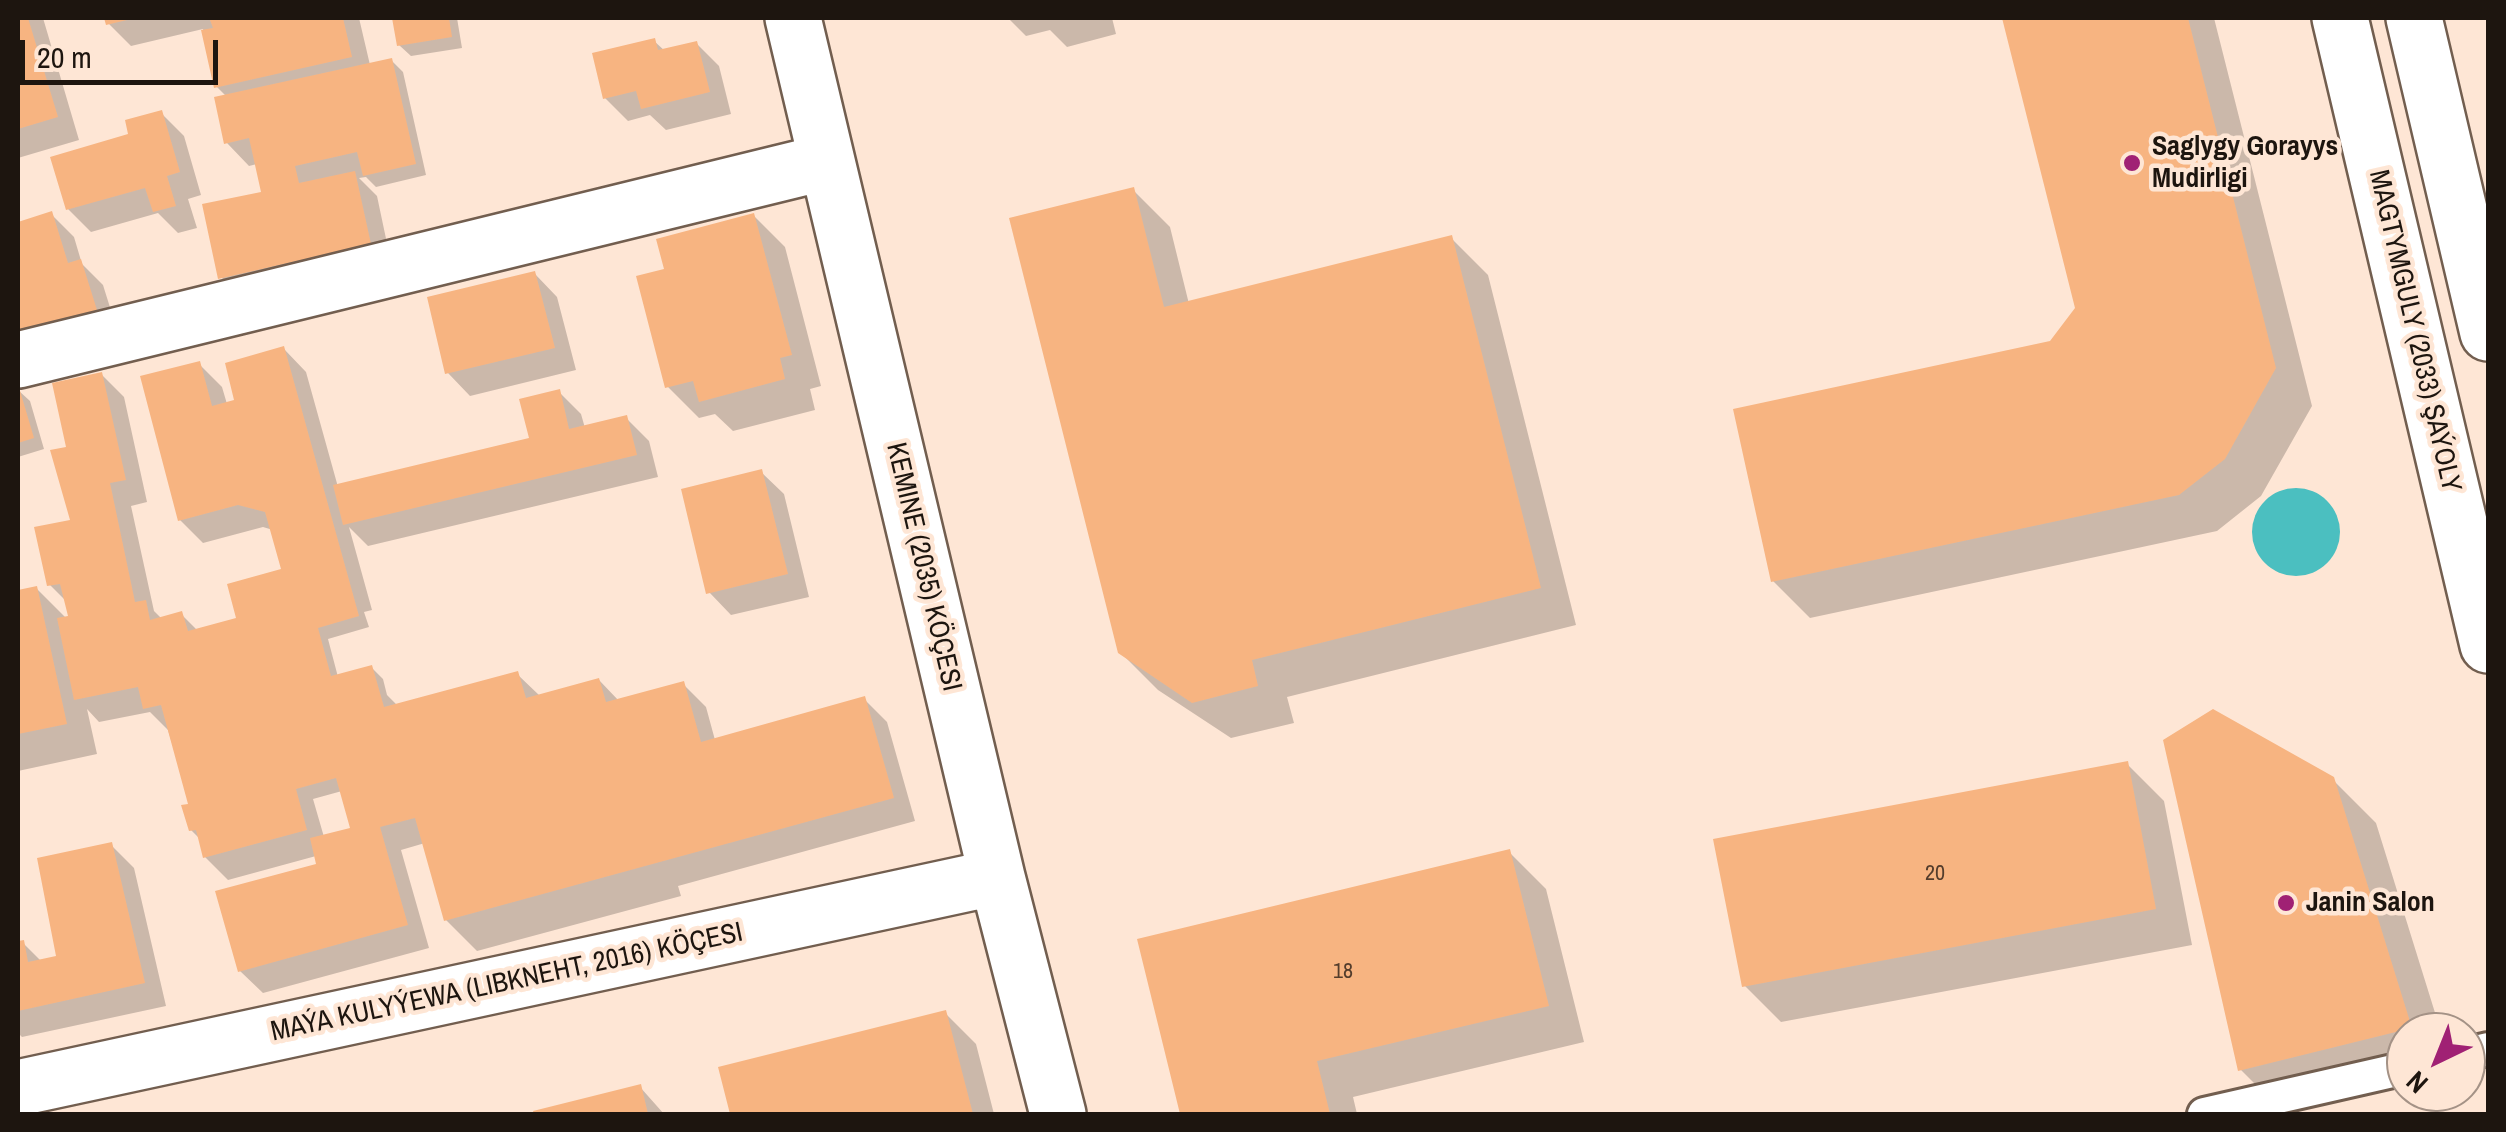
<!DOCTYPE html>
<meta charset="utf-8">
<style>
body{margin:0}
#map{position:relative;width:2506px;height:1132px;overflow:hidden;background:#fee6d5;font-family:"Archivo Narrow",sans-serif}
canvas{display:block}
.frame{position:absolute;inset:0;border:20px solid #1d150f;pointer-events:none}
.north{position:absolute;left:2386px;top:1012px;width:100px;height:100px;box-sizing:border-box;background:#fee6d5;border:2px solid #a49286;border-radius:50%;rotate:223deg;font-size:28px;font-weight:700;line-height:40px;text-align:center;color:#1d150f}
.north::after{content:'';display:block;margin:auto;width:35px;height:45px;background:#a02174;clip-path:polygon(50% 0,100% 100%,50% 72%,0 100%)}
.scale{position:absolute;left:20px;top:40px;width:198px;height:45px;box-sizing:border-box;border:5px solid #1d150f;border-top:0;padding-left:12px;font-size:30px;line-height:35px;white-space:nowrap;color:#1d150f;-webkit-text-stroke:8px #fee6d5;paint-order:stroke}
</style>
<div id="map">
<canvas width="2506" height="1132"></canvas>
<div class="frame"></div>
<div class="north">N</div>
<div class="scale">20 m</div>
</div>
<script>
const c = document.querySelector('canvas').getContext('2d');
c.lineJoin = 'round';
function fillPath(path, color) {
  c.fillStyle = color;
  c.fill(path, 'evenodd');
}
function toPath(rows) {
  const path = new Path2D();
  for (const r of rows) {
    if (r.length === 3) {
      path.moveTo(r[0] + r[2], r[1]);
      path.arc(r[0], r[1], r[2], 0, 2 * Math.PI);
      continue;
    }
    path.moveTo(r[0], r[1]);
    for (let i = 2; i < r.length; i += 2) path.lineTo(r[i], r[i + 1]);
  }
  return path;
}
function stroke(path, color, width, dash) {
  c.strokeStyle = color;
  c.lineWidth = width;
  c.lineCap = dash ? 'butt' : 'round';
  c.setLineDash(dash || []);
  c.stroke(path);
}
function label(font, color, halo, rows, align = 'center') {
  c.font = font + ' "Archivo Narrow",sans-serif';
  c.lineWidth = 9;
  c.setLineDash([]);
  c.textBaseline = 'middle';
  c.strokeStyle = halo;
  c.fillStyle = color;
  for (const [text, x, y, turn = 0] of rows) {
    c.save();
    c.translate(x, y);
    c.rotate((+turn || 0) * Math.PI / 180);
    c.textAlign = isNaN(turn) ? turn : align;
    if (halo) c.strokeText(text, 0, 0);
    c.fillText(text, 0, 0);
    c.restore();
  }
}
fillPath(toPath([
 [2296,532,44]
]), '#4bbfc0');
fillPath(toPath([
 [18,18,43,18,79,140,18,158],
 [107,18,218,18,219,20,232,18,359,18,370,65,391,60,403,72,426,175,376,187,366,177,359,178,377,196,392,267,243,300,221,277,264,194,257,164,249,166,227,143,227,97,216,86,203,29,131,46,109,24],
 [395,18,457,18,462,48,411,56,399,45],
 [1008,18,1112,18,1116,34,1067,47,1050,30,1026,36],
 [2005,18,2214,18,2312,406,2261,496,2217,531,1810,618,1773,581,2051,343,2078,309],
 [654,41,665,51,696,43,719,66,731,114,666,130,650,115,628,121,605,98],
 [161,113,184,136,201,195,188,199,197,228,178,233,158,213,91,232,68,209,131,136],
 [1133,190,1170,227,1189,304,1451,238,1488,275,1576,625,1287,697,1294,723,1231,738,1158,690,1120,652],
 [51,214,74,237,82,264,103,285,118,333,18,348,18,224],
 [754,216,785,247,821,386,810,389,815,410,733,431,715,414,699,418,668,387,667,271],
 [535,274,557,297,576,370,470,396,448,373],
 [284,349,306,372,338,487,532,440,559,392,581,414,585,428,626,418,649,441,658,477,368,546,349,527,372,610,364,612,369,627,328,639,338,677,372,668,383,679,387,695,398,706,517,674,540,696,599,680,619,701,683,684,706,707,715,740,864,699,887,722,915,821,678,886,681,896,477,951,446,920,425,843,401,850,429,948,263,993,240,971,319,866,316,856,228,880,205,857,201,840,191,830,191,806,168,730,150,712,99,722,87,709,97,754,18,771,18,592,36,588,67,619,71,618,68,603,50,585,73,522,69,449,101,374,124,397,147,502,131,506,154,611,162,619,181,614,198,631,239,620,284,571,273,530,263,527,203,543,180,520,199,364,222,387,227,404,237,402],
 [342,791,353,829,324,837,313,799],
 [18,390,30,401,44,449,18,457],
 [761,472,784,494,809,597,731,615,709,592],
 [2127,764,2164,801,2192,945,1781,1022,1744,985],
 [2332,779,2376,823,2441,1032,2406,1032,2406,1083,2284,1113,2241,1070],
 [111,845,134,868,166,1006,22,1037,18,1033,18,944,23,943,42,962,59,958],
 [1509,852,1546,889,1584,1042,1353,1097,1357,1114,1183,1114,1140,941],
 [945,1013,976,1044,994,1114,733,1114,721,1068],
 [640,1087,664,1114,536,1114,536,1113]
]), '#0003');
fillPath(toPath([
 [18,18,28,18,58,117,18,129],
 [104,18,131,18,131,19,106,25],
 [220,18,343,18,352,57,214,88,201,30,213,28,210,20],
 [392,18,449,18,452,37,397,46],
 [2002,18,2188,18,2276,368,2225,459,2179,495,1771,582,1733,409,2050,341,2075,308],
 [655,38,658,50,697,41,710,92,641,109,636,91,603,99,592,53],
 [392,58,416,164,363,176,357,152,295,166,299,183,355,171,371,244,218,279,202,204,261,192,249,138,224,144,214,97],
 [162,110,180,172,167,176,176,206,153,212,145,188,66,210,50,157,128,134,125,120],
 [1134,187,1164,307,1452,235,1541,588,1252,660,1258,686,1192,703,1118,653,1009,218],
 [52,211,68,263,81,259,97,310,18,333,18,222],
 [754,213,792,355,780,358,785,379,699,402,693,381,665,388,636,276,664,269,656,239],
 [535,271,555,348,445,374,427,297],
 [284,346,359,616,318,628,331,676,372,665,384,707,518,671,526,698,599,678,606,702,684,681,701,742,865,696,894,798,444,921,415,818,380,827,408,925,238,972,215,891,316,864,310,838,350,828,336,778,296,789,307,830,203,858,196,830,189,831,181,805,188,804,161,705,143,709,138,687,74,700,57,618,68,616,60,584,47,586,34,527,70,520,50,450,66,447,52,383,102,372,126,480,110,483,135,602,146,600,150,620,182,611,188,631,236,618,227,584,281,569,265,512,238,505,178,521,140,376,200,361,212,406,234,400,225,363],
 [18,384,34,438,18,443],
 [560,389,569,429,627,415,637,455,343,525,333,485,529,438,519,399],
 [762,469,788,574,706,594,681,489],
 [37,586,67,724,18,734,18,590],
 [2213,709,2334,777,2412,1028,2238,1071,2163,740],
 [2128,761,2156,909,1742,987,1713,839],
 [112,842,145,983,18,1011,18,941,24,940,28,962,56,956,37,858],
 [1510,849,1549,1006,1317,1061,1330,1114,1180,1114,1137,939],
 [946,1010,973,1114,730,1114,718,1067],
 [641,1084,648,1114,534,1114,533,1111]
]), '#f7b481');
const lane = toPath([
 [2466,1054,2488,1049],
 [2204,1114,2406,1068]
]);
const street = toPath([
 [793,18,997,877,1058,1114],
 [18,360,826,162],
 [18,1088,997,877]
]);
const secondary = toPath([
 [2340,18,2488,645],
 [2414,18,2488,333]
]);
stroke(lane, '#725e4f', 38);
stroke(street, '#725e4f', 60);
stroke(secondary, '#725e4f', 60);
stroke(lane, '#fff', 32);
stroke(street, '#fff', 55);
stroke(secondary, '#fff', 55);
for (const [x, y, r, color] of [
 [2132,163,10,"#a02174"],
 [2286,903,10,"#a02174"]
]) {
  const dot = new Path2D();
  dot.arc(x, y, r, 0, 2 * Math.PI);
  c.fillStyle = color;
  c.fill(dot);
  stroke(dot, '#fee6d5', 4);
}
label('22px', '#543d2c', null, [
 ["20",1935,874],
 ["18",1343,972]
]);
label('bold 28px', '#1d150f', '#fee6d5', [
 ["Saglygy Gorayys",2152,147],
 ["Mudirligi",2152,179],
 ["Janin Salon",2306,903]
], 'left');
label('28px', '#1d150f', '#fee6d5', [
 ["MAGTYMGULY (2033) ŞAÝOLY",2414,331,77],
 ["KEMINE (2035) KÖÇESI",923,567,77],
 ["MAÝA KULYÝEWA (LIBKNEHT, 2016) KÖÇESI",507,983,-12]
]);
</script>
